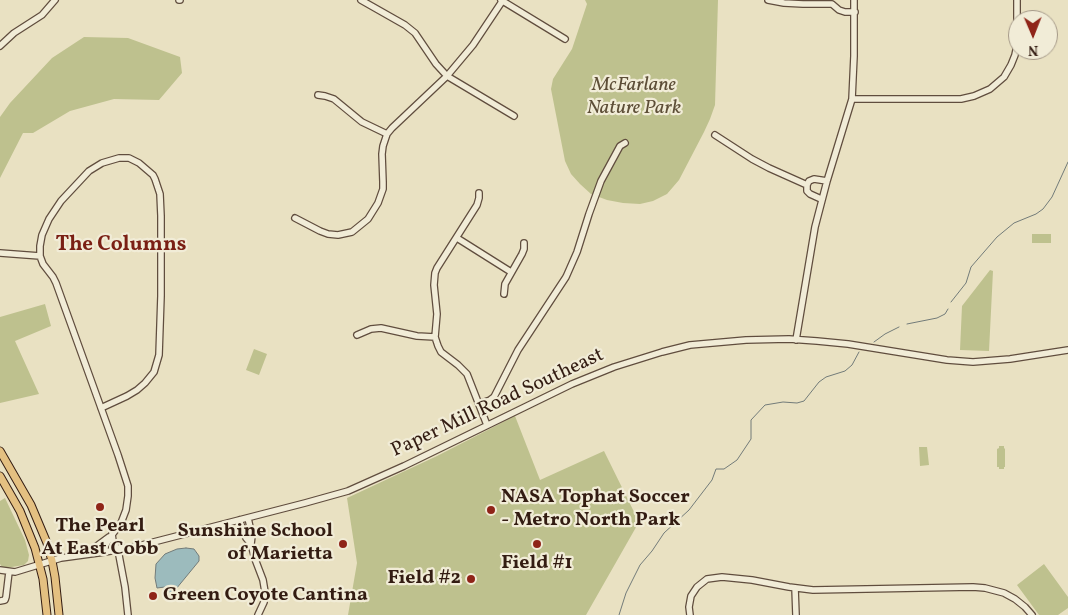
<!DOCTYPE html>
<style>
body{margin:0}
#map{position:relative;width:1068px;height:615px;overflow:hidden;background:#e9e1c2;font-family:Vollkorn,serif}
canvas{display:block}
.north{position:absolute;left:1008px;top:10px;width:50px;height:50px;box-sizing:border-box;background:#f1ecd7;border:1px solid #a59988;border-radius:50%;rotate:179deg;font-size:14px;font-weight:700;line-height:20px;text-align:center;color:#331c12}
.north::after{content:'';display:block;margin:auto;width:18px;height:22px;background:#8f2418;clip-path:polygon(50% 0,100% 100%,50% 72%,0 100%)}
</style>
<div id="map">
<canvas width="1068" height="615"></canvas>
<div class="north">N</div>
</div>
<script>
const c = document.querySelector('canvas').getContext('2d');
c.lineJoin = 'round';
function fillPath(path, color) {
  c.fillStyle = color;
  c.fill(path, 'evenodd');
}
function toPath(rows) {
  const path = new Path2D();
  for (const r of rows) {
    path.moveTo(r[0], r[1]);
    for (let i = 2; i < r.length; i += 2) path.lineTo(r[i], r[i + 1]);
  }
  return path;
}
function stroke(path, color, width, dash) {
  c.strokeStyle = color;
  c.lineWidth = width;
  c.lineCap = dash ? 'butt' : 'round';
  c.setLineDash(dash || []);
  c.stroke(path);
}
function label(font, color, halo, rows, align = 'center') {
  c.font = font + ' Vollkorn,serif';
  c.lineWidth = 4.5;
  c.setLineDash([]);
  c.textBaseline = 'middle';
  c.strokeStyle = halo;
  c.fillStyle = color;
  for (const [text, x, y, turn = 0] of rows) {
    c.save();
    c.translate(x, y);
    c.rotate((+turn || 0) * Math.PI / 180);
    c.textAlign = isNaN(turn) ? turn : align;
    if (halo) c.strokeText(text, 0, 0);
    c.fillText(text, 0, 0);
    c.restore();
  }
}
fillPath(toPath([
 [585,0,718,0,715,105,710,119,704,132,679,180,667,194,653,201,640,204,623,203,607,200,591,194,580,184,571,174,565,161,551,89,553,79,572,49,587,4],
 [84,37,128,38,180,57,182,73,159,100,114,99,70,111,33,133,23,133,0,178,0,117,10,103,52,58],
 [1051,234,1051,243,1032,243,1032,234],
 [990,270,993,271,989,351,960,350,962,306],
 [45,304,51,326,15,341,39,394,0,403,0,317],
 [254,349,267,354,259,375,246,370],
 [515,416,540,480,604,451,639,522,586,615,348,615,357,563,347,498,437,456],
 [999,446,1004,446,1004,448,1005,449,1005,467,1004,467,1004,469,999,469,999,467,997,467,997,449,999,448],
 [919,447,927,447,929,465,920,466],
 [5,498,25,540,29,555,28,561,24,565,6,568,2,567,0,564,0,501],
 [1044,564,1068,597,1068,608,1058,615,1039,615,1017,585]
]), '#bec18e');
const water = toPath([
 [186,548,194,549,199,556,199,561,176,589,174,597,171,601,165,593,165,587,157,588,155,578,156,564,165,554,177,549,186,548]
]);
fillPath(water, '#9cbbbd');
stroke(water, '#727b79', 1);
stroke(toPath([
 [951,302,966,283,971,267,997,237,1014,223,1036,214,1043,209,1052,197,1068,162],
 [907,324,937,318,945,314,948,309],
 [874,342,885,334,899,327],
 [619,615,626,593,640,565,652,551,664,533,689,510,712,480,716,469,724,469,737,460,751,439,751,420,765,405,783,402,797,403,804,401,819,382,826,377,845,371,852,365,859,352]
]), '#727b79', 1);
const minor = toPath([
 [179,0,180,0],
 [361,0,405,25,415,33,436,64,447,76,514,116],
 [501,0,565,39],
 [768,0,784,3,803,4,832,4,839,10,845,12,855,12],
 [0,46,14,33,42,15,55,0],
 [318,95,325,96,334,99,362,122,387,134],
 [852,99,961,99,974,96,990,89,1004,77,1011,65,1015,55,1017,45,1017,0],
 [715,135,752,159,769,168,807,185],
 [807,185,807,191,810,194,821,199],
 [807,185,809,181,814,179,827,181],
 [479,193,479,198,477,205,437,268,435,273,434,285,437,314,435,337,438,346,441,352,458,365,467,374,487,425],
 [295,218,320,231,328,234,338,235,352,232,368,219,378,203,383,189,383,182,382,154,383,146,387,134,392,128,447,76,473,45,503,0],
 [457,238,511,272],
 [0,253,40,256],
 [504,294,505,284,522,254,524,249,524,243],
 [357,335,371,329,381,328,417,336,435,337],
 [796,340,815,227,827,181,852,99,854,56,854,0],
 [479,404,490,400,494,397,518,350,566,277,577,252,589,214,601,181,620,146,625,143],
 [101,408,127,396,137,390,145,383,154,372,159,355,161,296,161,216,160,194,155,179,153,175,139,163,129,158,119,158,102,163,89,171,61,201,49,219,42,235,40,246,40,256,43,264,53,277,56,283,118,455,128,486,128,496,126,510,121,523,111,536,105,546,105,552],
 [248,518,252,536,251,544,255,559,263,580,265,592,264,602,258,615],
 [239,520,246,538,251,544],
 [112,534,113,541,118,550,125,587,128,615],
 [86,554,109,537],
 [0,570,15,572,61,558,105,552,138,546,305,503,348,491,404,466,572,384,614,367,662,352,690,345,746,340,789,339,817,341,848,344,947,360,973,362,1010,359,1068,350],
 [795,588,796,615],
 [0,601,5,600,6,597,9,572],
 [690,615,689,607,691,596,697,587,707,579,722,577,752,580,789,587,813,590,973,587,985,588,1004,593,1015,599,1025,607,1032,615]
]);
const major = toPath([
 [0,451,31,505,47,543,52,561,55,577,59,615],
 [0,476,20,511,35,548,43,579,47,615]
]);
stroke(minor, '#604d3e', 8);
stroke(major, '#331c12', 9);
stroke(minor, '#f1ecd7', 5.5);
stroke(major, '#e4c081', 7);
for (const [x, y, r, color] of [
 [100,507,5,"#8f2418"],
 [491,510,5,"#8f2418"],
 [343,544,5,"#8f2418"],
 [537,544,5,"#8f2418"],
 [471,579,5,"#8f2418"],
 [153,596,5,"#8f2418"]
]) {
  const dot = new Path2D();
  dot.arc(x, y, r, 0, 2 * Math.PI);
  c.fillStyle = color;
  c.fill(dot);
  stroke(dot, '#f1ecd7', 2);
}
label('italic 20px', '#5d4e37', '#f1ecd7', [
 ["McFarlane",634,86],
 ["Nature Park",634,109]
]);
label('20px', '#331c12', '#f1ecd7', [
 ["Paper Mill Road Southeast",498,404,-25]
]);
label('bold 20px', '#331c12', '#f1ecd7', [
 ["NASA Tophat Soccer",501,498],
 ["- Metro North Park",501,521],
 ["The Pearl",100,527,"center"],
 ["At East Cobb",100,550,"center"],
 ["Sunshine School",333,532,"right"],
 ["of Marietta",333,555,"right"],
 ["Field #1",537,564,"center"],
 ["Field #2",461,579,"right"],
 ["Green Coyote Cantina",163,596]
], 'left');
label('bold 21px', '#7a1f14', '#f1ecd7', [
 ["The Columns",121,246]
]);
</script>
